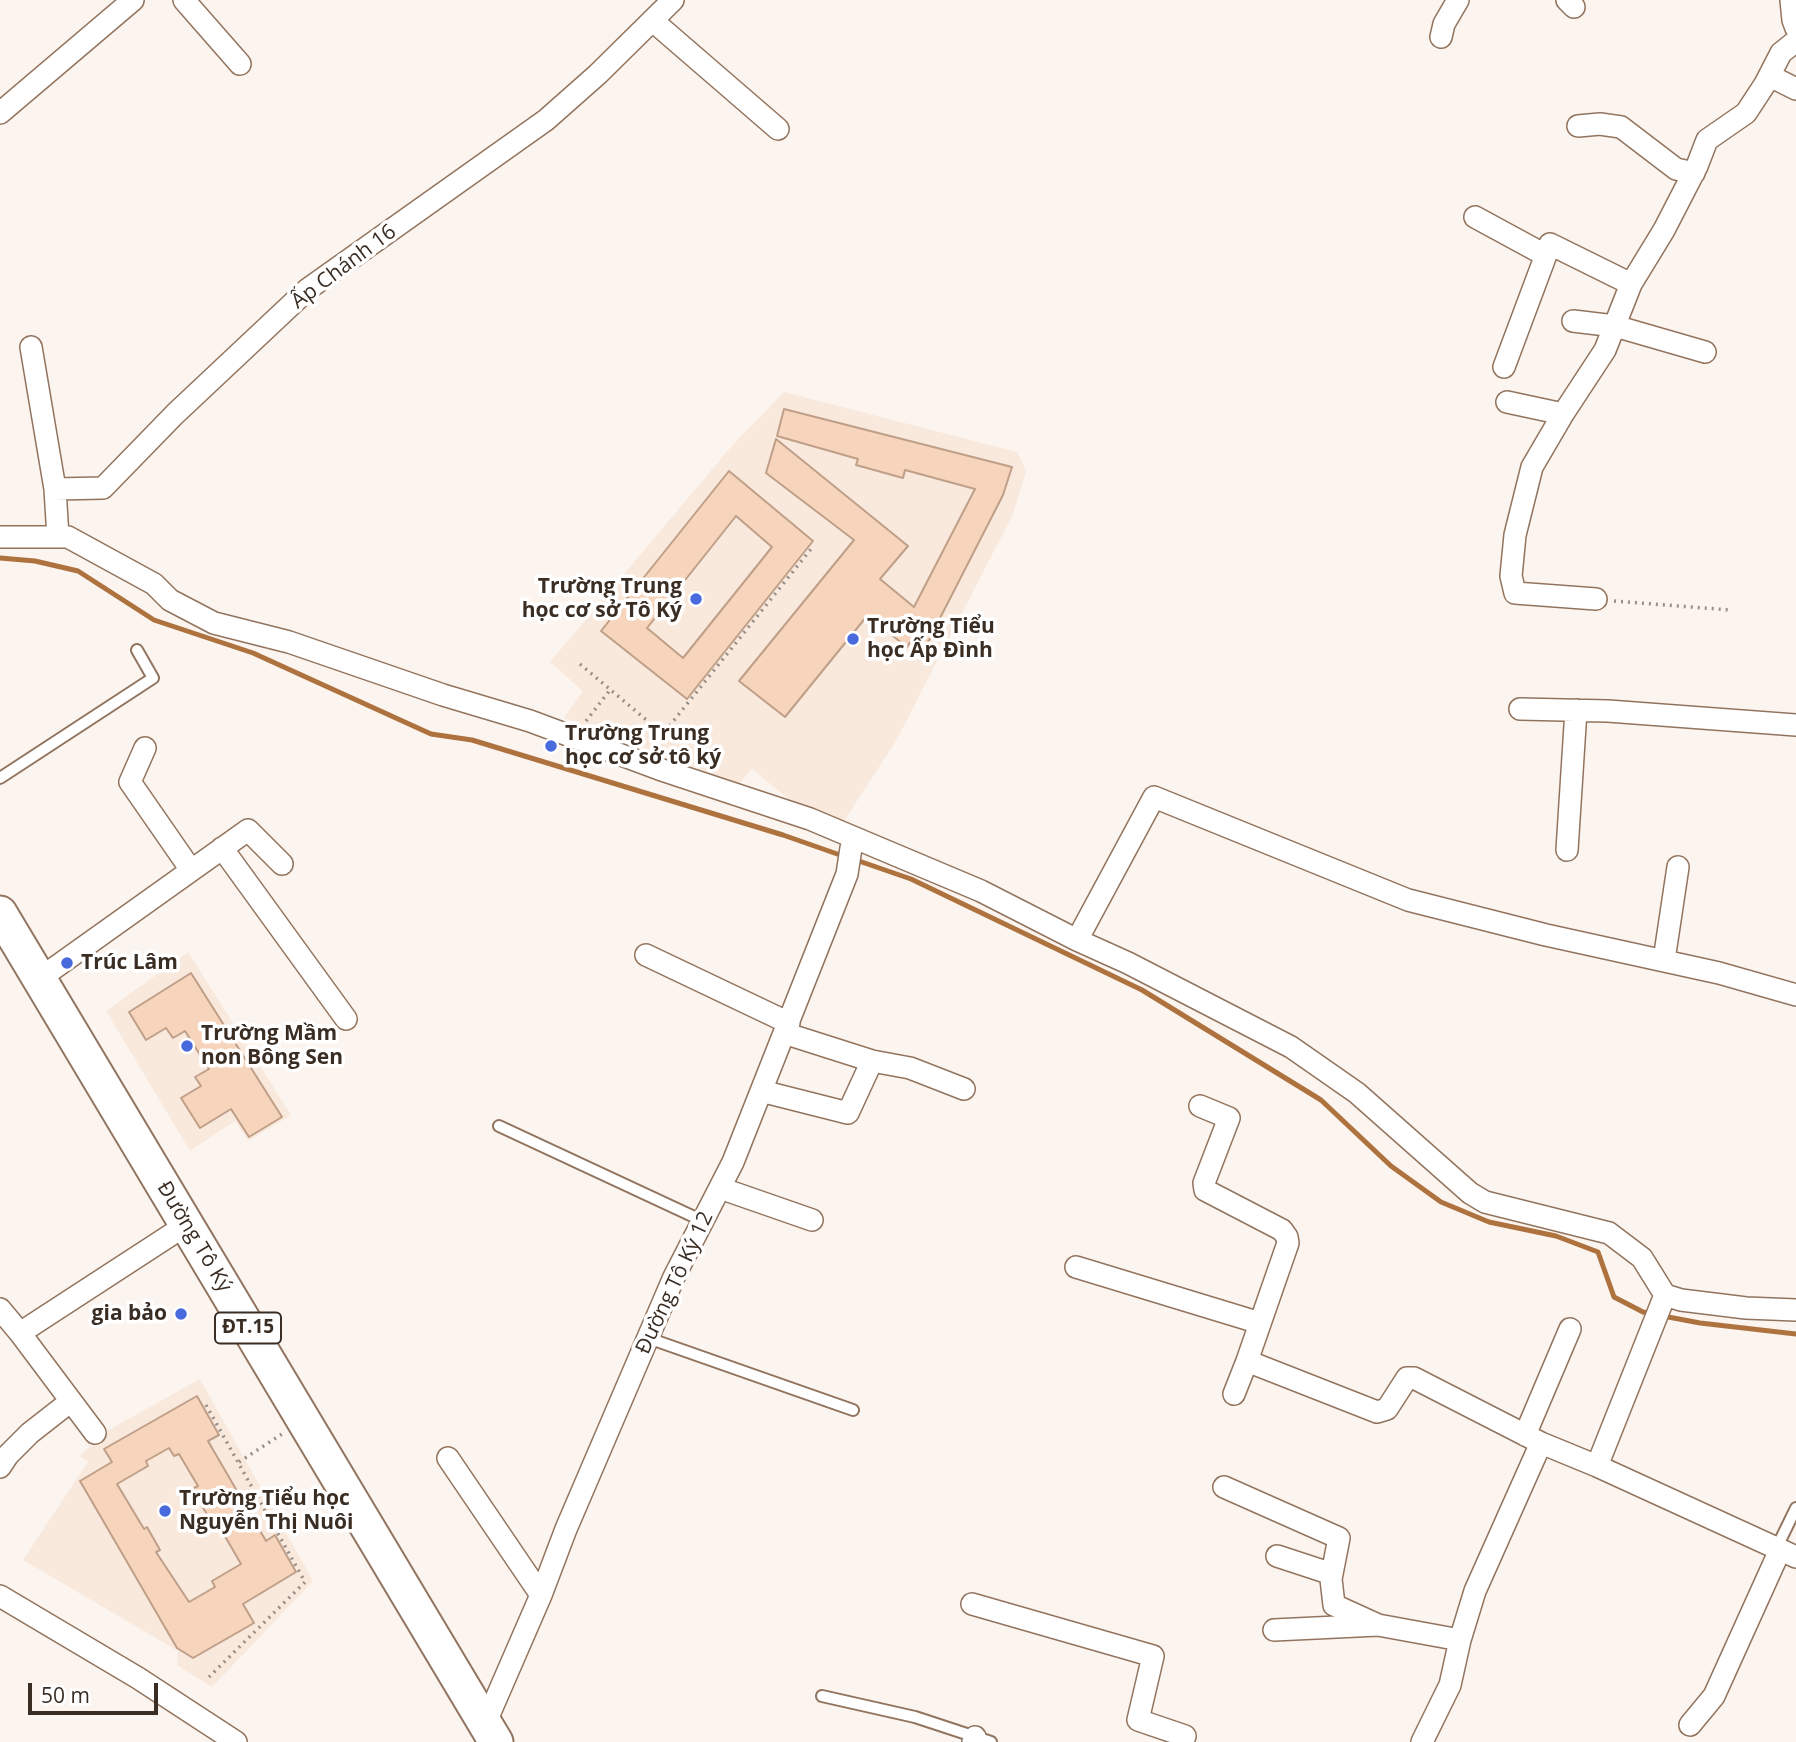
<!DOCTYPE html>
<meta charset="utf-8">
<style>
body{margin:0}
#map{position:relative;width:1796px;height:1742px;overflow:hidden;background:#fbf4ef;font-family:"Open Sans",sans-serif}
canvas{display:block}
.scale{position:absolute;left:28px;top:1683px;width:130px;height:32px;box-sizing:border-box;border:4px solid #3a2d24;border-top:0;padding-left:9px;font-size:21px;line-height:24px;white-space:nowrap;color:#3a2d24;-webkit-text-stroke:5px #fff;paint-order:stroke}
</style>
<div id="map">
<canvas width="1796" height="1742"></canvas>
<div class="scale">50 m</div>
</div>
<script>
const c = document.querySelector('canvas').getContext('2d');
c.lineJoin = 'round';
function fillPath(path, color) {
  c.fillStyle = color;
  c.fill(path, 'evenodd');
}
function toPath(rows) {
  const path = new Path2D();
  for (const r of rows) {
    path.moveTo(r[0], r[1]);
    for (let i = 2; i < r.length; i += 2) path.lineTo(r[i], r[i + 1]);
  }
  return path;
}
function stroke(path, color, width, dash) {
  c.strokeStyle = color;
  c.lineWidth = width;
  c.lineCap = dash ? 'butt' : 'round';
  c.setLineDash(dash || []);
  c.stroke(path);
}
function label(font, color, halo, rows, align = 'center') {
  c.font = font + ' "Open Sans",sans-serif';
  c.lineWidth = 7;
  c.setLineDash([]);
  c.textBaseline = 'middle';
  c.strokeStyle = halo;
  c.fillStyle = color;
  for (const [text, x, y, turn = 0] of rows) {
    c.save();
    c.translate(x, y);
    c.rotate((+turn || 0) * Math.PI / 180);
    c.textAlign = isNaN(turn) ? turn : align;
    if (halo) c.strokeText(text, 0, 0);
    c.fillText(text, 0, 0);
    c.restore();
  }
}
fillPath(toPath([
 [784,392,1017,452,1026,471,1013,514,896,741,842,824,800,808,752,769,739,784,564,718,583,691,550,662,730,448],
 [188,952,291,1115,248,1141,235,1121,190,1151,106,1011],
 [200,1379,313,1581,212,1687,177,1665,178,1651,23,1560,88,1462,80,1456,105,1432]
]), '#f9e9dd');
stroke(toPath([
 [0,558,35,561,78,571,154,620,253,653,431,734,472,740,783,835,843,856],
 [856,860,911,879,1142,990,1321,1100,1391,1166,1441,1202,1489,1222,1556,1236,1598,1252,1614,1297,1643,1312,1653,1314],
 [1663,1316,1700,1323,1796,1334]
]), '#ae723f', 5);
const building = toPath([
 [784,409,1012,467,1003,495,937,624,940,627,921,650,911,641,907,647,867,616,785,717,739,681,854,540,766,473,776,439,908,546,880,579,914,607,975,489,905,470,903,478,856,465,858,459,777,436,784,409],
 [729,471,813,541,687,699,601,631,729,471],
 [736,516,772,547,683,658,647,628,736,516],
 [191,973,282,1117,249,1137,231,1109,200,1128,181,1098,201,1086,195,1077,209,1069,185,1031,173,1038,166,1028,146,1040,129,1012,191,973],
 [197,1396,219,1435,208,1441,266,1541,275,1535,296,1572,243,1604,254,1623,193,1658,177,1648,80,1481,112,1462,104,1449,197,1396],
 [169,1448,174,1456,179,1454,198,1486,192,1489,215,1528,219,1526,241,1564,212,1581,215,1587,189,1602,156,1552,160,1550,147,1527,144,1529,117,1484,148,1466,146,1461,169,1448]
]);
fillPath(building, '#f6d5bc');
stroke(building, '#bf9f88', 2);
const lane = toPath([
 [0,778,153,678,137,650],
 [499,1126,703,1221],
 [648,1338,853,1410],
 [1776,1549,1796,1508],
 [822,1696,915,1717,991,1742]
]);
const street = toPath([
 [184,0,240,64],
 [1567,0,1574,7],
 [1791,0,1793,20,1796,28],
 [653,21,778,129],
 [1441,37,1444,24,1458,0],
 [1770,76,1796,89],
 [0,113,133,0],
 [1578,126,1600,124,1621,127,1676,169,1694,173],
 [1475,217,1545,255],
 [1573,321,1615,326,1705,352],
 [31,347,55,489],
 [1504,367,1550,244,1631,284],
 [1507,402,1563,414],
 [0,537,68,537,154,584,170,600,214,623,289,642,443,695,530,721,659,769,810,819,981,891,1077,940,1128,963,1291,1047,1357,1093,1470,1193,1485,1202,1609,1233,1642,1258,1665,1295,1681,1300,1746,1308,1796,1310],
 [58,537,55,489,103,488,175,414,308,289,546,120,598,74,673,0],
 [1596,599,1515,593,1511,576,1515,535,1532,467,1563,414,1605,350,1631,284,1664,230,1697,166,1707,140,1746,113,1765,84,1781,53,1796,41],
 [1520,709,1608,711,1796,725],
 [145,748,130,782,191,870],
 [222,848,346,1019],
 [1567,850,1576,710],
 [1077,940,1154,797,1408,900,1546,935,1719,973,1796,995],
 [646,955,789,1023],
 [1664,960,1678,867],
 [39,979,248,830,282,864],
 [784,1033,872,1061,910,1068,964,1089],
 [761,1091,848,1113,872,1061],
 [1200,1106,1229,1118,1204,1183,1205,1190,1282,1230,1287,1237,1288,1243,1247,1361,1377,1412,1387,1409,1407,1378,1414,1378,1541,1443,1597,1466,1796,1557],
 [720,1188,812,1220],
 [1076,1267,1260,1323],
 [0,1309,20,1333],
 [1234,1394,1247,1361],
 [95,1433,20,1333,186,1225],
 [1525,1435,1570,1329],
 [448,1458,541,1595],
 [1597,1466,1665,1295],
 [0,1467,8,1455,30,1433,71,1401],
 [1224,1487,1339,1538,1331,1579,1334,1605,1378,1625],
 [1277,1556,1332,1574],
 [0,1596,138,1678,236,1742],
 [972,1604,1153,1656,1138,1720,1185,1736,1183,1742],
 [1274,1630,1378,1625,1460,1640],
 [485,1724,541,1595,566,1529,674,1277,733,1162,847,874,851,848,855,839],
 [1690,1725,1714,1696,1780,1550],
 [973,1742,975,1737],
 [1422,1742,1450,1685,1460,1640,1475,1591,1541,1443]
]);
const primary = toPath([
 [0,913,496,1742]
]);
stroke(lane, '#92745e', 14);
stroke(street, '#92745e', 24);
stroke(primary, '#92745e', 37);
stroke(toPath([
 [1614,601,1730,610],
 [580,664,663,734,811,549],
 [586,721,610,690],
 [206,1405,305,1582,209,1677],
 [239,1462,282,1434]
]), '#988e87', 3.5, [2, 5]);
stroke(lane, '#fff', 10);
stroke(street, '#fff', 21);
stroke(primary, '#fff', 33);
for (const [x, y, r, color] of [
 [696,599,7,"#496add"],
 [853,639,7,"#496add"],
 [551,746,7,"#496add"],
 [67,963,7,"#496add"],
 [187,1046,7,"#496add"],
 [181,1314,7,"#496add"],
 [165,1511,7,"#496add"]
]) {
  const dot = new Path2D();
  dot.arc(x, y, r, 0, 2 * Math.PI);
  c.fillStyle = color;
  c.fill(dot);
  stroke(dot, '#fff', 2.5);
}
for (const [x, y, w] of [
 [248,1328,66]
]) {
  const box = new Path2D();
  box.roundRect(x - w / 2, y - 15.5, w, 31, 5);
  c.fillStyle = '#fff';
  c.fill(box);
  stroke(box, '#3a2d24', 2);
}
label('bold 19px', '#3a2d24', null, [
 ["ĐT.15",248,1328]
]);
label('21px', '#3a2d24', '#fff', [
 ["Ấp Chánh 16",344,267,-37],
 ["Đường Tô Ký",194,1237,59],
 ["Đường Tô Ký 12",675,1283,-65]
]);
label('bold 21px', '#3a2d24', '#fff', [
 ["Trường Trung",682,587,"right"],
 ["học cơ sở Tô Ký",682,611,"right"],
 ["Trường Tiểu",867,627],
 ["học Ấp Đình",867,651],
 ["Trường Trung",565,734],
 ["học cơ sở tô ký",565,758],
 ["Trúc Lâm",81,963],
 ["Trường Mầm",201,1034],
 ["non Bông Sen",201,1058],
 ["gia bảo",167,1314,"right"],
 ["Trường Tiểu học",179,1499],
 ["Nguyễn Thị Nuôi",179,1523]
], 'left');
</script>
